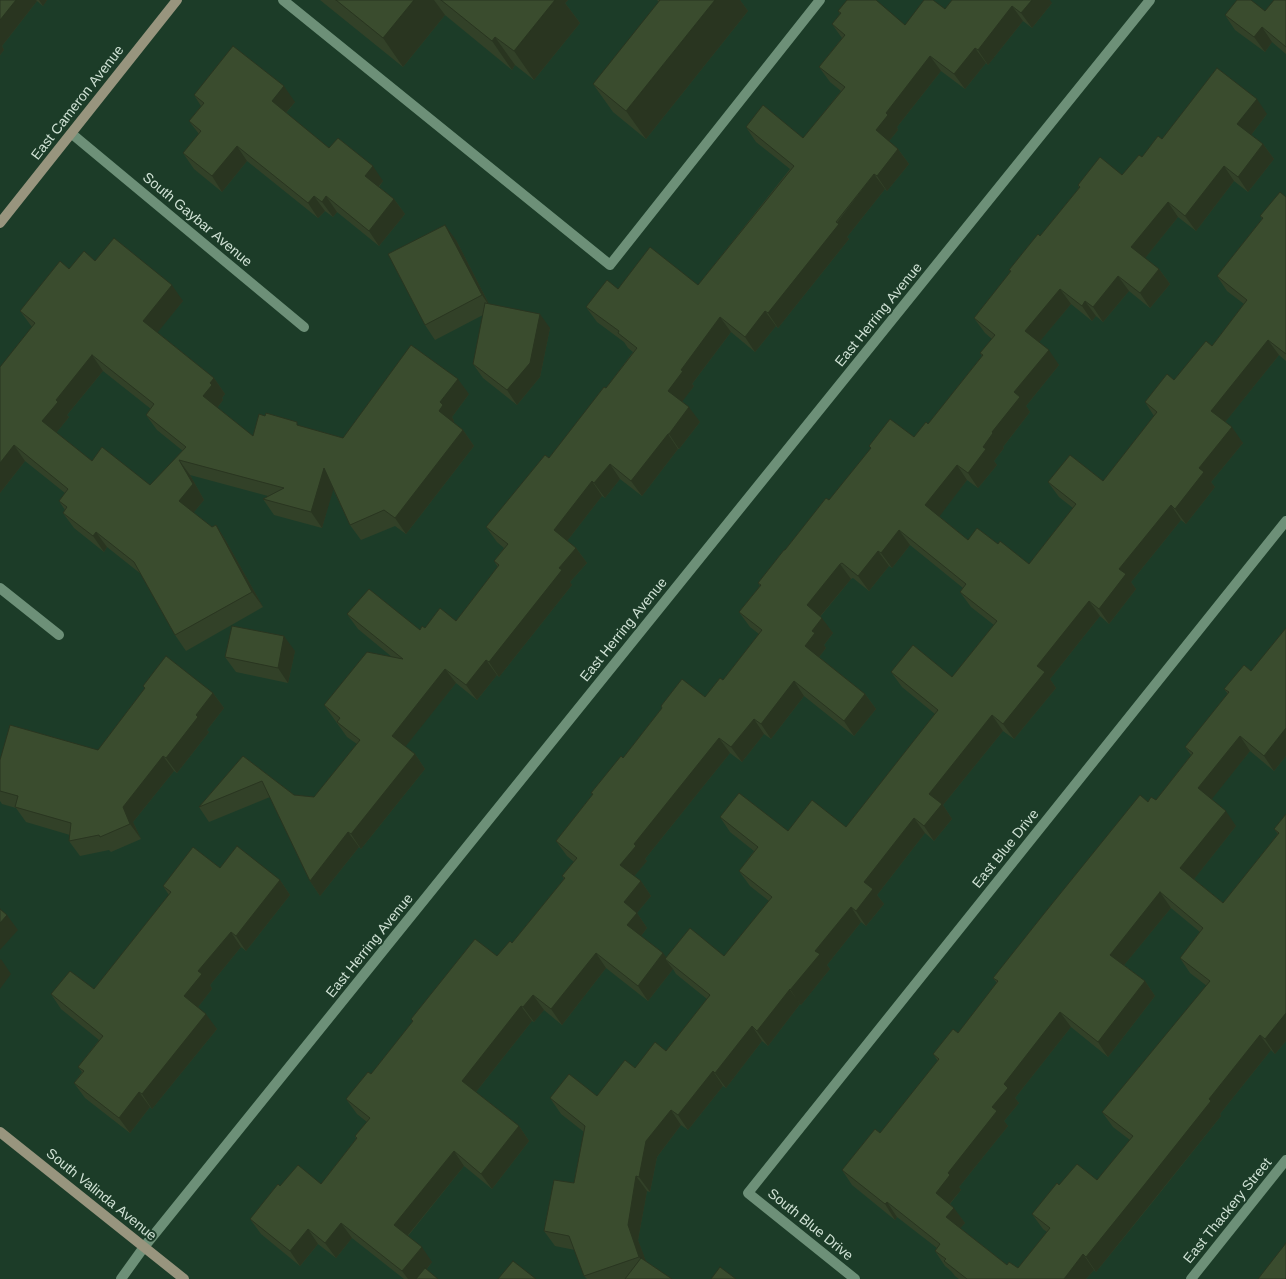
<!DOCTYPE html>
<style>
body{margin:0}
canvas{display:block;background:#1c3c28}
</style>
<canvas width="1286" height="1279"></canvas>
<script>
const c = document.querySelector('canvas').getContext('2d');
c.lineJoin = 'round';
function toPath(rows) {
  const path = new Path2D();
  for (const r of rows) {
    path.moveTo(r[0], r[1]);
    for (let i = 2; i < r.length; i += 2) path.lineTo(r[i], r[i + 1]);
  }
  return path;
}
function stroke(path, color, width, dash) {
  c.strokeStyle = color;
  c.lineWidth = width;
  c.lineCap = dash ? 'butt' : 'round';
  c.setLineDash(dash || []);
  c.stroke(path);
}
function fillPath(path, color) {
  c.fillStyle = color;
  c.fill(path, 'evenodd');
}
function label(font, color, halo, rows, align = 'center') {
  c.font = font + ' Arial,sans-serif';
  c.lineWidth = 4;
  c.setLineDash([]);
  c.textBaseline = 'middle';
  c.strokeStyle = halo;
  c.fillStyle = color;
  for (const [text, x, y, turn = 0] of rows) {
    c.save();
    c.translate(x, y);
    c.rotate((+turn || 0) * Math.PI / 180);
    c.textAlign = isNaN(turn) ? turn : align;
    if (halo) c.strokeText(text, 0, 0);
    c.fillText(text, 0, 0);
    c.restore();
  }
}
stroke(toPath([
 [283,0,610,265,820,0]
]), '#6d9078', 10);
stroke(toPath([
 [72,134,304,327],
 [0,588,59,635],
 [121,1279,144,1247,1150,0],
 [855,1279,748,1193,1286,521],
 [1191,1279,1286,1160]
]), '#6d9078', 10);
stroke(toPath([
 [0,223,177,0],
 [0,1132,184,1279]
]), '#98957e', 10);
fillPath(toPath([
 [0,0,47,0,43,6,37,1,2,46,4,50,0,55],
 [320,0,568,0,565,3,580,23,534,80,515,65,512,70,445,15,403,67],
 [657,0,740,0,748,11,646,139,613,112,593,84,659,2],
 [1286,0,1286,54,1272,42,1265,52,1235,30,1225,15,1265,11],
 [1052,3,1032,28,1023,21,988,65,986,63,965,89,941,71,897,127,898,130,889,141,898,149,909,164,887,191,885,189,847,237,849,239,778,328,776,326,755,352,731,332,692,384,694,386,682,401,700,422,679,449,678,449,642,496,620,479,605,498,602,496,567,541,576,548,587,563,570,582,572,585,499,677,497,675,477,700,456,683,405,746,415,754,425,769,361,849,359,847,320,896,310,881,270,797,209,822,199,807,243,756,294,795,314,797,357,744,347,737,324,705,392,657,358,629,347,614,420,630,425,628,456,621,498,567,494,561,504,548,497,542,486,527,549,458,606,388,633,352,628,348,624,342,597,322,586,307,618,289,698,285,790,169,756,142,746,127,803,138,841,91,830,82,819,67,842,38,832,24,840,14,838,11,905,25,945,9],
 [194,95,295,102,286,113,329,148,383,181,379,187,394,199,405,214,379,246,337,212,333,217,325,211,318,218,247,161,222,192,194,169,183,153,199,134,189,121,201,106],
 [1267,114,1251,135,1263,144,1274,159,1248,192,1234,181,1196,231,1178,217,1145,258,1159,269,1170,284,1150,308,1129,291,1103,322,1096,316,1092,321,1071,304,1039,342,1059,365,1026,406,1030,412,1003,447,1004,448,994,461,997,465,978,488,967,480,939,516,968,540,998,544,1029,564,1073,508,1059,497,1048,482,1103,481,1154,416,1145,402,1174,380,1212,346,1244,304,1227,291,1217,276,1262,219,1260,216,1286,197,1286,361,1279,355,1225,422,1243,443,1211,482,1215,487,1186,524,1181,520,1131,582,1136,589,1109,624,1100,616,1050,679,1056,688,1014,739,1003,731,943,805,952,819,934,841,925,833,877,895,884,904,866,926,861,922,827,965,830,969,801,1005,800,1004,768,1046,762,1041,726,1088,723,1086,688,1130,681,1125,657,1157,650,1192,647,1191,638,1240,646,1262,672,1279,587,1279,584,1276,575,1250,555,1246,544,1231,574,1183,584,1132,561,1114,550,1098,597,1096,635,1068,666,1051,707,999,676,974,673,969,648,1001,606,968,562,1025,544,1010,534,1022,532,1021,476,1092,519,1126,529,1141,492,1189,464,1166,408,1236,432,1262,426,1270,438,1279,404,1279,352,1238,336,1258,318,1244,300,1266,261,1234,250,1219,280,1186,321,1184,356,1139,355,1136,367,1122,357,1114,346,1099,371,1074,413,1022,411,1019,497,956,512,943,564,879,562,876,574,862,567,856,556,841,593,794,591,793,623,758,662,708,661,706,705,697,723,680,759,634,750,627,739,612,760,586,758,583,829,500,871,449,869,446,914,437,928,424,982,356,980,353,992,339,985,333,974,318,1011,272,1009,270,1040,236,1079,188,1078,185,1122,175,1162,139],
 [910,545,963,588,960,592,971,607,994,625,952,677,891,672,902,687,935,714,846,827,788,831,720,817,730,832,754,851,739,871,750,886,769,901,724,956,666,957,641,936,647,928,637,913,651,896,641,881,634,876,647,861,645,859,730,753,742,762,764,734,771,739,804,696,854,736,876,709,865,694,819,657,826,648,824,645,833,633,820,617,851,579,853,578,869,591,889,566,892,568],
 [456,240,489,304,550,328,540,377,517,405,483,378,473,364,483,315,435,340,425,325],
 [95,261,183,301,157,332,214,378,225,394,222,398,223,400,217,408,253,436,300,426,343,438,469,394,452,417,454,421,453,422,463,430,474,446,406,534,395,526,361,540,350,525,333,489,322,528,274,515,263,499,268,496,190,475,204,500,193,513,212,527,216,525,226,541,263,607,186,651,175,635,141,574,107,547,104,552,74,528,63,513,65,510,59,501,65,493,25,461,0,493,0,367,32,327,20,311,69,269],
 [103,371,151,409,146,415,157,430,183,451,150,485,92,461,56,433,69,417,67,415],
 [1286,628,1286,756,1274,771,1250,751,1211,799,1236,826,1194,879,1223,903,1278,834,1274,829,1286,814,1286,1041,1275,1054,1271,1050,1220,1114,1221,1116,1155,1199,1096,1272,1094,1270,1086,1279,959,1279,955,1276,951,1271,945,1266,935,1251,937,1248,897,1217,895,1220,852,1185,842,1170,880,1133,938,1061,933,1054,958,1033,997,983,993,978,1148,802,1156,800,1191,755,1185,747,1228,694,1224,689,1251,671],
 [1171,908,1200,932,1180,958,1190,973,1207,986,1102,1112,1113,1127,1130,1140,1097,1180,1059,1185,1032,1214,1043,1229,1047,1232,1018,1268,1007,1265,960,1228,965,1223,950,1204,961,1190,959,1187,1008,1126,1004,1121,1019,1103,1015,1098,1071,1027,1108,1057,1155,996,1145,981,1124,965],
 [295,651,288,683,236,672,225,657],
 [143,686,213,693,224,708,207,730,209,732,177,773,174,771,133,822,141,839,111,852,109,850,80,856,69,841,70,835,26,822,16,808,2,804,0,801,0,760,98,750,145,689],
 [220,868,280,880,290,895,246,951,241,947,210,985,212,989,198,1007,217,1029,152,1109,150,1107,130,1133,85,1098,74,1083,82,1072,78,1067,99,1040,61,1009,51,994,94,989,169,895,163,886]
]), '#324128');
fillPath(toPath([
 [16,0,36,0,37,1,2,46,4,50,0,55,0,20],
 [39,0,47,0,43,6],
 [414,0,434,0,445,15,403,67,383,38],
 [555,0,568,0,565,3,580,23,534,80,514,51],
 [715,0,740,0,748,11,646,139,626,111],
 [1032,0,1050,0,1052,3,1032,28,1021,13],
 [1012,6,1023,21,988,65,978,50],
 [1262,27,1272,42,1265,52,1254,37],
 [495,37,515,65,512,70,492,41],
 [975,48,986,63,965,89,954,74],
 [930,56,941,71,897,127,898,130,886,145,876,130,886,113],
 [284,86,295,102,283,116,272,101],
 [1257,99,1267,114,1248,139,1237,124],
 [1263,144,1274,159,1248,192,1238,177],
 [237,146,247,161,222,192,212,176],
 [898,149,909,164,887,191,877,176],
 [373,166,383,181,375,191,365,176],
 [1224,166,1234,181,1196,231,1185,216],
 [874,174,885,189,847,237,849,239,778,328,768,313],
 [314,196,325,211,318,218,308,203],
 [326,196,337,212,333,217,322,202],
 [394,199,405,214,379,246,369,231],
 [1168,202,1178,217,1142,262,1131,247],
 [445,225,456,240,492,310,482,295],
 [1159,269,1170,284,1150,308,1140,293],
 [1118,276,1129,291,1103,322,1093,307],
 [172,285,183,301,154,337,143,321],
 [1060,289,1071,304,1036,346,1025,331],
 [1085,301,1096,316,1092,321,1082,306],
 [765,311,776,326,755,352,745,337],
 [540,314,550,328,540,377,517,405,507,390],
 [720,317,731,332,692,384,694,386,679,406,668,391,681,370],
 [1268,340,1279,355,1222,426,1211,411],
 [1049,350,1059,365,1026,406,1030,412,1003,447,1004,448,994,461,997,465,978,488,968,473,992,432,1014,392],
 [92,355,103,371,67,415,69,417,53,437,42,421,56,400],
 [214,378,225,394,222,398,223,400,214,412,203,396,210,383],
 [458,379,469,394,452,417,454,421,450,426,439,411,440,402],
 [689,407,700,422,679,449,669,434],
 [1232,427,1243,443,1211,482,1215,487,1186,524,1175,509,1199,468],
 [463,430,474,446,406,534,395,518],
 [668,434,678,449,642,496,631,481],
 [14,445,25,461,0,493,0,463],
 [179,460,190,475,204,500,190,517,179,501],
 [610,464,620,479,605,498,594,483],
 [957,465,967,480,936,521,925,505],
 [324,468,335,484,322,528,311,512],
 [592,481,602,496,564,545,554,530],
 [1171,505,1181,520,1131,582,1136,589,1109,624,1099,609,1119,569],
 [216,525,226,541,263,607,252,592],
 [899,530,910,545,892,568,881,553],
 [96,532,107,547,104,552,93,536],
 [576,548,587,563,570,582,572,585,499,677,489,662,559,568],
 [878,551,889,566,869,591,858,576],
 [840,564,851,579,817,620,807,605],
 [1089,601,1100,616,1050,679,1056,688,1014,739,1003,724,1037,666],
 [822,618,833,633,824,645,826,648,816,661,805,646,812,631],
 [284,636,295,651,288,683,278,668],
 [486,660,497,675,477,700,466,685],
 [445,669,456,683,402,751,392,736],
 [794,681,804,696,771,739,761,724],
 [213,693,224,708,207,730,209,732,177,773,166,758,196,715],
 [865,694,876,709,854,736,844,721],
 [992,715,1003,731,943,805,952,819,934,841,924,826,929,794],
 [754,719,764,734,742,762,731,747],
 [1286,728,1286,756,1274,771,1264,756],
 [1240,736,1250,751,1208,804,1198,788],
 [719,738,730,753,645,859,647,861,631,880,620,865,634,844],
 [415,754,425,769,361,849,351,834],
 [163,756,174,771,133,822,141,839,130,824,123,807],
 [1226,811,1236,826,1191,883,1180,868],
 [914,818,925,833,877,895,884,904,866,926,856,911,864,882],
 [348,832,359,847,320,896,310,881],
 [280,880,290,895,246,951,236,936],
 [641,881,651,896,637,913,647,928,638,940,627,925,624,902],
 [1160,892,1171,908,1120,970,1110,955],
 [851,907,861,922,827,965,830,969,801,1005,790,990,815,951],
 [7,915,18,930,0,950,0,923],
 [231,932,241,947,210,985,212,989,195,1011,184,996,198,971],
 [596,953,606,968,562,1025,551,1009],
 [663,953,670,962,665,959,673,969,648,1001,638,986],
 [1,959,11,974,0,989,0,960],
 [1145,981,1155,996,1108,1057,1098,1042],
 [790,989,800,1004,768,1046,757,1031],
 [533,995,544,1010,534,1022,523,1007],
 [521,1006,532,1021,472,1097,462,1081],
 [1060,1012,1071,1027,1015,1098,1019,1103,1004,1121,1008,1126,959,1187,961,1190,946,1208,936,1193,948,1173,992,1107,1004,1084],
 [1286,1013,1286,1041,1275,1054,1265,1039],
 [206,1014,217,1029,152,1109,142,1094],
 [752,1026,762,1041,726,1088,715,1073],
 [1260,1035,1271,1050,1220,1114,1221,1116,1096,1272,1086,1257,1209,1099],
 [713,1071,723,1086,688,1130,678,1115],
 [139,1092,150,1107,130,1133,119,1118],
 [671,1110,681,1125,657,1157,650,1192,639,1177,646,1141],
 [519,1126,529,1141,492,1189,481,1174],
 [454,1151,464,1166,404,1240,394,1225],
 [636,1176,647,1191,638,1240,650,1272,639,1257,628,1225],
 [887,1202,897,1217,895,1220,885,1204],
 [954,1208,965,1223,957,1232,946,1217],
 [341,1223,352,1238,336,1258,325,1243],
 [308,1229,318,1244,300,1266,290,1251],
 [422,1247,432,1262,419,1279,408,1279,402,1271],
 [1083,1254,1094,1270,1086,1279,1064,1279]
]), '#293520');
const building = toPath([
 [0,0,16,0,0,20,0,0],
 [336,0,414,0,383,38,336,0],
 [441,0,555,0,514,51,495,37,492,41,441,0],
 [660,0,715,0,626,111,593,84,660,0],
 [847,0,876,0,905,25,924,0,933,0,945,9,952,0,1032,0,1021,13,1012,6,978,50,975,48,954,74,930,56,886,113,888,115,876,130,898,149,877,176,874,174,836,222,839,224,768,313,765,311,745,337,720,317,681,370,683,371,668,391,689,407,669,434,668,434,631,481,610,464,594,483,592,481,554,530,576,548,559,568,562,570,489,662,486,660,466,685,445,669,392,736,415,754,351,834,348,832,310,881,262,781,199,807,243,756,294,795,314,797,360,740,337,722,340,718,324,705,367,652,403,659,347,614,369,589,420,630,422,626,425,628,440,608,456,621,499,565,494,561,508,544,486,527,545,455,549,458,604,387,606,388,637,348,618,333,619,331,586,307,607,280,618,289,650,247,698,285,794,166,746,127,763,105,803,138,845,87,819,67,845,35,832,24,841,13,838,11,847,0],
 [1237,0,1251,0,1265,11,1274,0,1286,0,1286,47,1262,27,1254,37,1225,15,1237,0],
 [233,46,284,86,272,101,329,148,338,138,373,166,365,176,394,199,369,231,326,196,322,202,314,196,308,203,237,146,212,176,183,153,201,131,189,121,204,103,194,95,233,46],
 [1217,68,1257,99,1237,124,1263,144,1238,177,1224,166,1185,216,1168,202,1131,247,1159,269,1140,293,1118,276,1093,307,1085,301,1082,306,1060,289,1025,331,1049,350,1014,392,1020,397,992,432,993,433,983,447,986,449,968,473,957,465,925,505,968,540,977,528,998,544,1000,541,1029,564,1076,504,1048,482,1070,455,1103,481,1157,412,1145,402,1167,374,1174,380,1206,341,1212,346,1247,300,1217,276,1263,218,1260,216,1280,192,1286,197,1286,354,1268,340,1211,411,1232,427,1199,468,1204,472,1175,509,1171,505,1119,569,1126,574,1099,609,1089,601,1037,666,1045,672,1003,724,992,715,929,794,942,804,924,826,914,818,864,882,873,889,856,911,851,907,815,951,820,954,790,990,790,989,757,1031,752,1026,715,1073,713,1071,678,1115,671,1110,646,1141,639,1177,636,1176,628,1225,639,1257,584,1276,569,1236,544,1231,554,1180,574,1183,585,1126,550,1098,569,1074,597,1096,625,1060,635,1068,655,1042,666,1051,710,995,665,959,690,928,724,956,772,897,739,871,758,847,720,817,739,793,788,831,812,800,846,827,938,710,891,672,913,645,952,677,997,621,960,592,966,584,899,530,881,553,878,551,858,576,842,563,840,564,807,605,822,618,812,631,815,633,805,646,865,694,844,721,794,681,761,724,754,719,731,747,719,738,634,844,636,846,620,865,641,881,624,902,637,913,627,925,663,953,638,986,596,953,551,1009,533,995,523,1007,521,1006,462,1081,519,1126,481,1174,454,1151,394,1225,422,1247,402,1271,341,1223,325,1243,308,1229,290,1251,250,1219,278,1184,280,1186,298,1165,321,1184,357,1138,355,1136,370,1118,346,1099,368,1072,371,1074,413,1021,411,1019,475,939,497,956,510,941,512,943,565,878,562,876,577,858,556,841,593,794,591,793,621,756,623,758,662,708,661,706,682,679,705,697,720,678,723,680,762,630,739,612,761,585,758,583,784,550,785,550,826,498,829,500,871,448,869,446,890,419,914,437,926,422,928,424,983,355,980,353,995,335,974,318,1011,271,1009,270,1038,234,1040,236,1080,187,1078,185,1100,157,1122,175,1139,155,1142,157,1158,136,1162,139,1217,68],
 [445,225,482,295,425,325,388,254,445,225],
 [114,238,172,285,143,321,214,378,210,383,212,385,203,396,253,436,259,414,265,416,266,413,297,422,297,425,343,438,411,345,458,379,440,402,443,405,439,411,463,430,395,518,384,510,350,525,324,468,311,512,263,499,284,488,179,460,193,484,179,501,212,527,216,525,252,592,175,635,134,562,96,532,93,536,63,513,67,507,59,501,68,489,14,445,0,463,0,367,35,323,20,311,60,261,69,269,84,251,95,261,114,238],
 [92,355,154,404,146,415,186,447,150,485,102,447,92,461,42,421,58,402,56,400,92,355],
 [485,303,540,314,530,363,507,390,473,364,485,303],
 [232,626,284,636,278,668,225,657,232,626],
 [1286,628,1286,728,1264,756,1240,736,1198,788,1226,811,1180,868,1223,903,1279,833,1274,829,1286,814,1286,1013,1265,1039,1260,1035,1209,1099,1211,1101,1145,1184,1086,1257,1083,1254,1064,1279,967,1279,944,1261,946,1259,935,1251,940,1244,887,1202,885,1204,842,1170,875,1129,880,1133,939,1059,933,1054,953,1029,958,1033,998,981,993,978,1043,915,1140,795,1148,802,1151,797,1156,800,1193,753,1185,747,1229,692,1224,689,1244,665,1251,671,1286,628],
 [1160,892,1203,928,1180,958,1210,981,1102,1112,1133,1136,1097,1180,1077,1164,1059,1185,1057,1183,1032,1214,1050,1228,1018,1268,1009,1262,1007,1265,946,1217,954,1208,936,1193,950,1175,948,1173,997,1111,992,1107,1008,1088,1004,1084,1060,1012,1098,1042,1145,981,1110,955,1160,892],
 [166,656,213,693,196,715,198,717,166,758,163,756,123,807,130,824,100,837,99,835,69,841,71,823,15,807,18,796,0,791,0,760,10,725,98,750,145,688,143,686,166,656],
 [237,846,280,880,236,936,231,932,198,971,202,974,184,996,206,1014,142,1094,139,1092,119,1118,74,1083,84,1071,78,1067,103,1036,51,994,70,971,94,989,171,892,163,886,193,847,220,868,237,846],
 [0,909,7,915,0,923,0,909],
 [1286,1243,1286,1279,1258,1279,1286,1243],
 [641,1258,672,1279,625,1279,641,1258],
 [513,1261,536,1279,498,1279,513,1261],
 [720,1267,736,1279,711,1279,720,1267],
 [425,1268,438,1279,416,1279,425,1268]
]);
fillPath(building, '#3a4c2e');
stroke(building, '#293520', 1);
label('14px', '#d0e2d5', '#1c3c28', [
 ["East Cameron Avenue",78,103,-52],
 ["South Gaybar Avenue",197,220,40],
 ["East Herring Avenue",879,315,-51],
 ["East Herring Avenue",624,630,-51],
 ["East Blue Drive",1006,849,-51],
 ["East Herring Avenue",370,946,-51],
 ["South Valinda Avenue",101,1195,39],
 ["East Thackery Street",1228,1211,-51],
 ["South Blue Drive",810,1225,39]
]);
</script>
